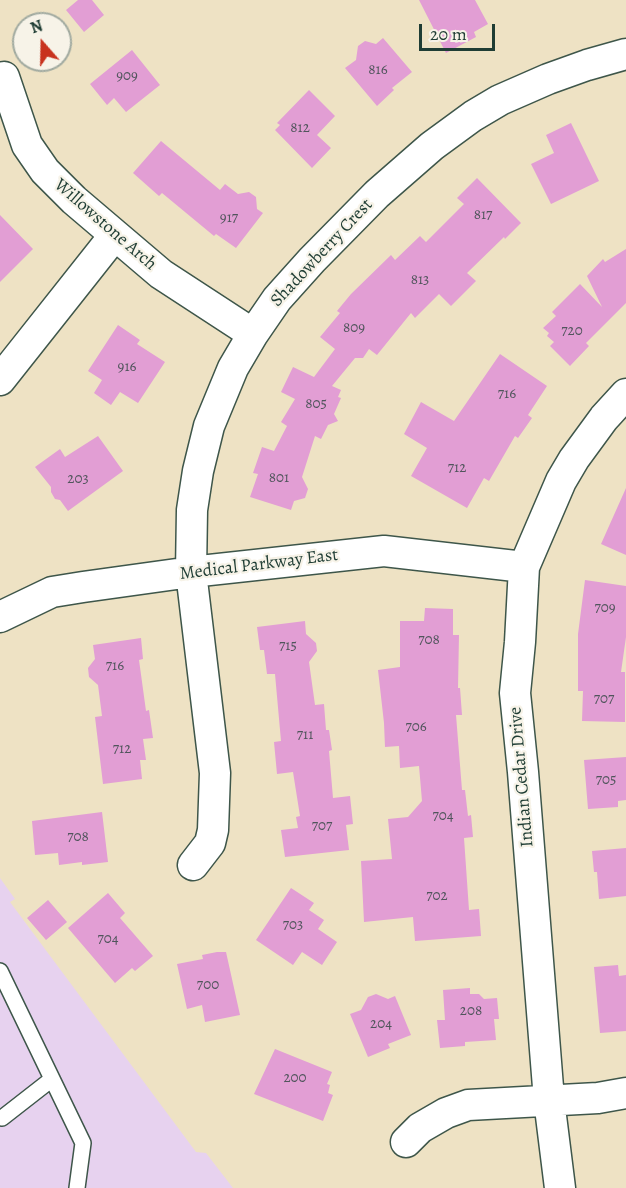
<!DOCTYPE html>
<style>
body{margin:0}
#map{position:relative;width:626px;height:1188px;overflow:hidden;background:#eee2c4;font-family:Alegreya,serif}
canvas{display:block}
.north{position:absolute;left:12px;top:12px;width:60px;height:60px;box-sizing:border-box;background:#f7f3e8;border:2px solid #a1aaa0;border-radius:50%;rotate:340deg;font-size:16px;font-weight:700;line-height:24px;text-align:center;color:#1f3d34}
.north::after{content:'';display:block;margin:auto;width:21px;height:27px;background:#c8321e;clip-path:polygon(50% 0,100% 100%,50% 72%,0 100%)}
.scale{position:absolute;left:419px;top:24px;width:76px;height:27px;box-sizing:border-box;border:3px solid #1f3d34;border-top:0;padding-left:8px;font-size:18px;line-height:21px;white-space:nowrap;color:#1f3d34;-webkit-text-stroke:4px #f7f3e8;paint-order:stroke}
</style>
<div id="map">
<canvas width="626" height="1188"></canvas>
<div class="north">N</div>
<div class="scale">20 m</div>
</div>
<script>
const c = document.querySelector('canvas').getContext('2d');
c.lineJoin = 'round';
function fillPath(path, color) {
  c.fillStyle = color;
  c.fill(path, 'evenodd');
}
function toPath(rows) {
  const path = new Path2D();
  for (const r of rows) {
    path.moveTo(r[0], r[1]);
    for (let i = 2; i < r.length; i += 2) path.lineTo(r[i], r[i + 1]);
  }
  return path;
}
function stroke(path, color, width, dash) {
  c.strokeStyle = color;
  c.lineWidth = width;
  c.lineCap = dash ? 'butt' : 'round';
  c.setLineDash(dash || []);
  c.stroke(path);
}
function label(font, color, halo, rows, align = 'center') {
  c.font = font + ' Alegreya,serif';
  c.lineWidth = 4.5;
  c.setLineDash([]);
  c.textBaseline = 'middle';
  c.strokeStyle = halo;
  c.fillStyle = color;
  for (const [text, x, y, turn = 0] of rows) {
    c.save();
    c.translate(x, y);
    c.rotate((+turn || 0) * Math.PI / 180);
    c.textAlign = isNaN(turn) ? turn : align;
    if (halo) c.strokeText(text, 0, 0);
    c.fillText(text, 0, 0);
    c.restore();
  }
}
fillPath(toPath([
 [0,878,15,899,10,902,196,1152,206,1153,233,1188,0,1188]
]), '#e7d2ef');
fillPath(toPath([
 [78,0,92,0,104,15,84,32,66,10],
 [419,0,475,0,488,24,474,32,476,37,446,53],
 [383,38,412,72,392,88,394,90,377,106,345,68,356,60,358,46,365,41,376,44],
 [132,50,160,85,126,112,114,98,107,105,90,84],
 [309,90,335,116,317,135,331,148,312,168,275,130,280,125,277,123],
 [571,123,599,181,551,204,531,164,554,153,546,135],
 [161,141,220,190,225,184,238,194,249,192,256,197,257,209,263,213,236,248,216,234,214,236,162,193,159,196,133,173],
 [477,178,521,223,505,239,504,237,467,273,476,281,451,306,439,294,415,318,411,313,377,355,369,349,363,358,355,358,332,386,341,390,338,397,341,398,334,414,338,421,328,425,321,439,315,436,302,477,308,489,305,498,294,501,291,510,250,497,258,474,253,473,262,447,274,451,287,426,281,422,295,399,281,392,293,367,314,377,335,349,320,337,340,313,337,311,351,294,391,255,395,260,420,236,426,242,464,204,457,198],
 [0,215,33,249,0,282],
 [626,249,626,303,586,343,589,346,570,366,550,346,554,342,547,336,549,333,543,328,556,316,552,312,580,284,602,307,587,276,603,259,605,262],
 [118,325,140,340,137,344,165,362,138,403,120,392,111,405,94,393,102,380,88,371],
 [500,354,547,386,528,415,532,418,518,438,515,436,489,481,484,478,467,508,411,476,427,448,404,434,421,402,454,421],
 [98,436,123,471,68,511,60,500,55,499,51,492,51,487,35,467,60,449,65,457],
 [626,488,626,555,601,544],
 [585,580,626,586,626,637,621,672,625,672,625,722,582,721,583,691,578,691,578,634],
 [425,608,453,609,453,635,459,635,458,688,460,688,462,715,456,715,462,790,465,790,468,816,471,815,473,837,464,838,469,910,479,909,481,936,415,941,413,917,364,922,361,861,392,859,388,819,408,817,422,801,419,766,400,768,399,746,385,747,384,723,378,670,400,667,400,621,424,621],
 [305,621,306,634,316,643,317,651,309,662,315,705,324,704,326,730,329,730,332,750,329,751,333,798,350,796,353,824,346,825,349,850,285,857,281,830,298,828,296,817,300,816,293,772,277,774,274,742,281,741,275,674,267,674,264,650,260,650,257,627],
 [141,638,143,659,139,660,146,711,149,710,153,738,143,739,146,760,140,760,142,779,103,784,95,717,102,716,98,685,89,677,88,668,95,659,93,645],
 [626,757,626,800,618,801,618,807,588,809,584,760],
 [102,812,108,862,82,865,82,862,59,865,58,853,35,855,32,821],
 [626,848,626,896,599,899,597,872,594,872,592,851],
 [291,888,314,903,309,910,324,920,318,929,337,942,322,965,302,952,293,965,256,940],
 [108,893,125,913,120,918,153,956,135,971,132,968,115,983,68,928],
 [48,900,67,922,46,940,27,918],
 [217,952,226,952,240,1015,205,1022,202,1005,187,1009,177,964,203,959,202,955],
 [618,965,619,976,626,975,626,1031,600,1033,594,967],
 [470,988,470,994,479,994,484,999,497,998,499,1019,494,1019,496,1040,465,1042,465,1046,440,1048,437,1020,445,1020,443,990],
 [376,994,388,999,395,996,411,1035,388,1044,390,1048,368,1057,350,1014,361,1010,368,997],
 [275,1049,332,1072,327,1084,330,1085,328,1093,333,1095,323,1121,254,1094]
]), '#e29ed4');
const lane = toPath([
 [0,971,83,1143,77,1188],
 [2,1118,52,1079]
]);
const street = toPath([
 [4,77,27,145,45,171,74,200,161,274,253,334],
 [0,380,114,236],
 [0,617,52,592,83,587,191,572,384,551,524,567],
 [193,865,210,843,213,830,215,773,191,572,192,510,198,471,209,426,233,368,253,334,277,299,312,260,377,194,432,146,473,116,500,100,548,79,587,65,626,54],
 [406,1142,420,1128,446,1113,468,1105,598,1098,626,1093],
 [560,1188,549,1100,523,772,515,693,520,642,524,567,561,481,574,459,604,418,626,394]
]);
stroke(lane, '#3e564a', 18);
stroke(street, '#3e564a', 33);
stroke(lane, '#fff', 15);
stroke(street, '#fff', 30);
label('15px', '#50555c', null, [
 ["816",378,70],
 ["909",127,76],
 ["812",300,128],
 ["817",483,215],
 ["917",229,218],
 ["813",420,280],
 ["809",354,328],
 ["720",572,331],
 ["916",127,367],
 ["716",507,394],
 ["805",316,404],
 ["712",457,468],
 ["801",279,478],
 ["203",78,479],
 ["709",605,608],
 ["708",429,640],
 ["715",288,646],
 ["716",115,666],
 ["707",604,699],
 ["706",416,727],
 ["711",305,735],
 ["712",122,749],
 ["705",606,780],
 ["704",443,816],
 ["707",322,826],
 ["708",78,837],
 ["702",437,896],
 ["703",293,925],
 ["704",108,939],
 ["700",208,985],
 ["208",471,1011],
 ["204",381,1024],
 ["200",295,1078]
]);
label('18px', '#1f3d34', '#f7f3e8', [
 ["Willowstone Arch",105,225,41],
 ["Shadowberry Crest",322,253,-47],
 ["Medical Parkway East",259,565,-7],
 ["Indian Cedar Drive",522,777,-95]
]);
</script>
